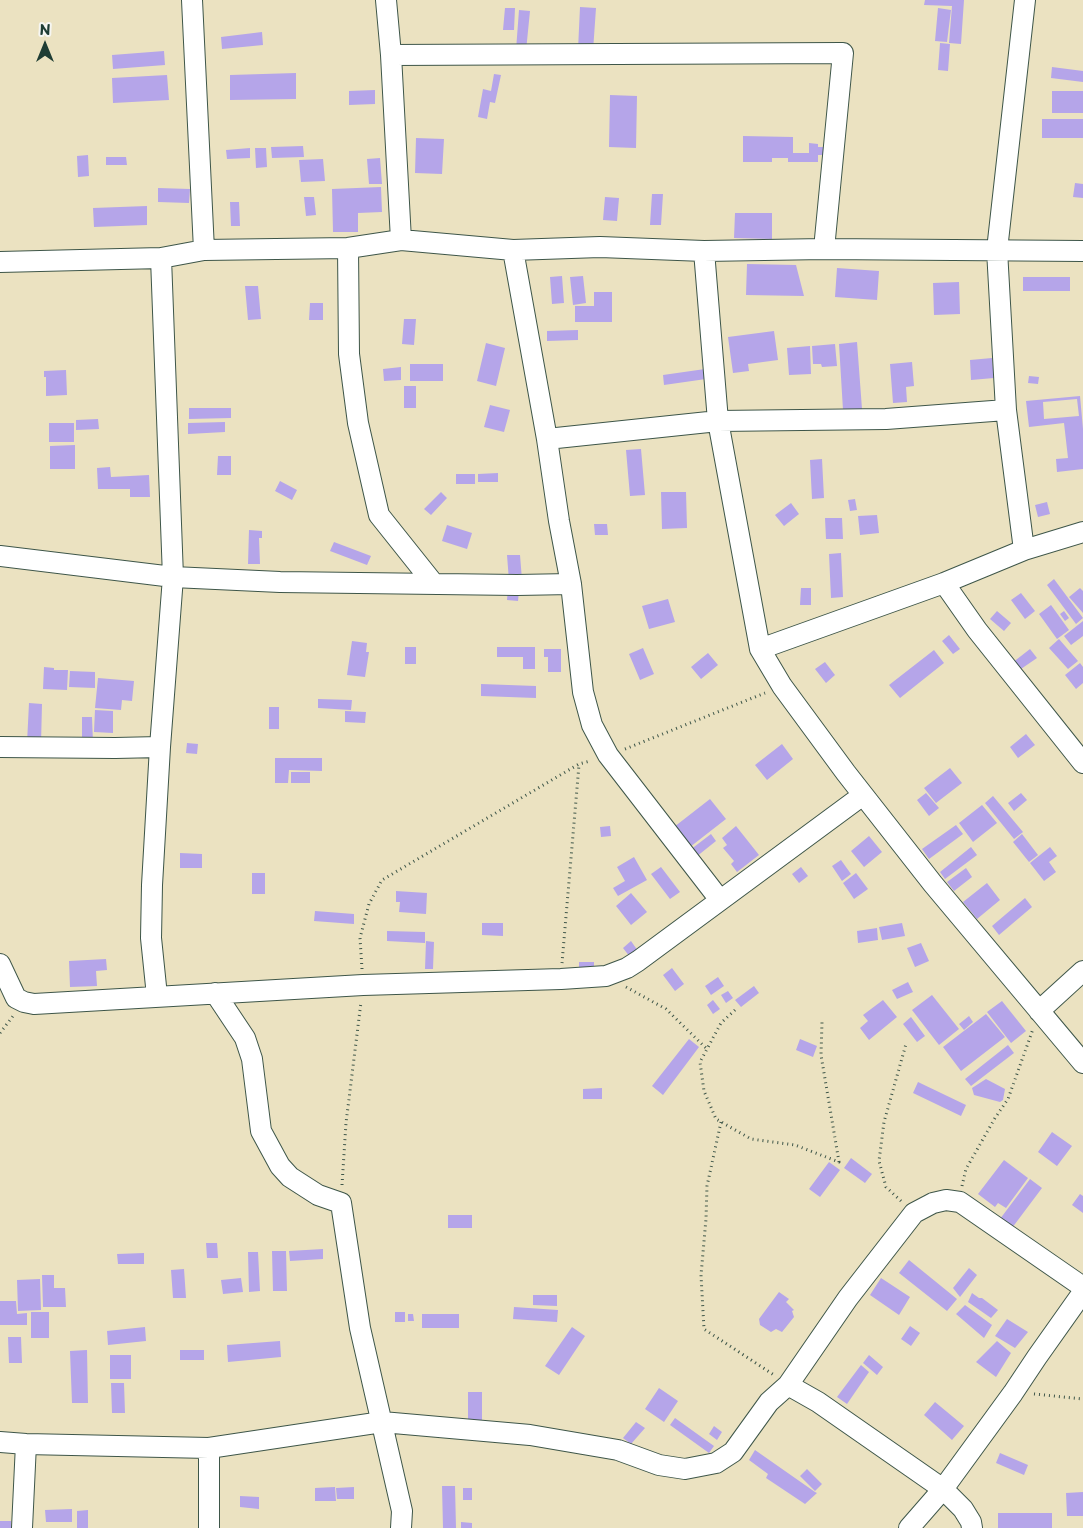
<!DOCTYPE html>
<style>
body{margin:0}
#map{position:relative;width:1083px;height:1528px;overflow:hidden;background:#ebe2c1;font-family:"Playpen Sans",sans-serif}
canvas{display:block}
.north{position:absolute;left:20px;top:20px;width:50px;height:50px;-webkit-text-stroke:4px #f6f6f2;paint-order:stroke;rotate:0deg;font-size:14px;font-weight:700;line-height:20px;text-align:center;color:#1f3d34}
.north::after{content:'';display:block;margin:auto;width:18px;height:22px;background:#1f3d34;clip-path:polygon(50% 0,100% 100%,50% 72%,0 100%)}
</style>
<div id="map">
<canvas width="1083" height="1528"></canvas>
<div class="north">N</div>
</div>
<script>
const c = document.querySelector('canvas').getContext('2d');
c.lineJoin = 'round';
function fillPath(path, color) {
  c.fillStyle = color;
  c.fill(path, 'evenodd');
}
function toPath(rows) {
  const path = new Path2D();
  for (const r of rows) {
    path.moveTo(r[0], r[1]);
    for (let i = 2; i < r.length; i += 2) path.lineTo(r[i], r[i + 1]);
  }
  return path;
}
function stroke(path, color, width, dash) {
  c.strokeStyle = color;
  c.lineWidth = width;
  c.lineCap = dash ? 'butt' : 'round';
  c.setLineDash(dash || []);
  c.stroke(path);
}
fillPath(toPath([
 [925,0,964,0,961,44,949,43,952,6,924,5],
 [580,7,596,8,593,51,578,50],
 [505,8,515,8,514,30,503,30],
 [938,8,951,10,947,42,935,41],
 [519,10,530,11,526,51,516,50],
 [262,32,263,45,222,49,221,37],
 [940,43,950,44,948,71,938,70],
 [164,51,165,65,113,69,112,55],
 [1052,67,1083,71,1083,82,1051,78],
 [296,73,296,99,230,100,230,75],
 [494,74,501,75,495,103,490,102,487,119,478,117,483,89,491,91],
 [167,75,169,100,113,103,112,78],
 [375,90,375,104,349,105,349,91],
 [1052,91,1083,91,1083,113,1052,113],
 [610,95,637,96,636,148,609,147],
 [1042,119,1083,119,1083,138,1042,138],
 [743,136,793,137,793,153,809,153,809,143,818,144,818,147,824,147,824,155,818,155,818,162,788,162,788,158,772,158,772,162,743,162],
 [416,138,444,139,442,174,415,173],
 [303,146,304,157,272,158,271,147],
 [250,148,250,158,227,159,226,150],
 [255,148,266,148,267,167,256,168],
 [88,155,89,176,78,177,77,156],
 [106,157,126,157,127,165,106,165],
 [380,158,382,184,369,184,367,159],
 [323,159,325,181,301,182,299,160],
 [1075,183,1083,184,1083,198,1073,197],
 [381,187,382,212,358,213,358,232,333,232,332,189],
 [158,188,190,189,189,203,158,202],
 [652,194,663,194,661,225,650,225],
 [304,197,314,197,316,215,306,216],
 [605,197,619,198,617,221,603,220],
 [230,202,239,202,240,226,231,226],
 [147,206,147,225,94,227,93,208],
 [735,213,772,213,772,239,734,238],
 [747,264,796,265,804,296,746,295],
 [837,268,879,271,877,300,835,297],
 [562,276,564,303,552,304,550,277],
 [583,276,586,303,573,305,570,277],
 [1023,277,1070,277,1070,291,1023,291],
 [959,282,960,314,934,315,933,283],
 [245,286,258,286,261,319,248,320],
 [594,292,612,292,612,322,575,322,575,306,594,306],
 [310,303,323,303,323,320,309,320],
 [404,319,416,319,414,345,402,344],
 [578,330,578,340,547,341,547,331],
 [774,331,778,360,748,364,749,371,733,373,728,337],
 [857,342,862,409,843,410,839,344],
 [486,343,505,348,496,386,477,381],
 [835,344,837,366,822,367,821,364,813,364,812,346],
 [810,346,811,374,789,375,787,348],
 [992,358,994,378,971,380,970,360],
 [912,362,914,386,906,387,907,402,893,403,890,364],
 [410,364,443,364,443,381,410,381],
 [401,367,401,380,384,381,383,369],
 [705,369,706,379,664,385,663,375],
 [66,370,67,395,46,396,46,377,44,377,44,371],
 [1029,376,1039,377,1038,384,1028,383],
 [404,386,416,386,416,408,404,408],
 [1080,396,1083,429,1083,469,1057,472,1056,459,1068,458,1064,423,1029,427,1026,401],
 [1077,399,1079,416,1044,419,1043,402],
 [490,405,510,410,504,432,484,427],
 [189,408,231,408,231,418,189,419],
 [98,419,99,429,76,430,76,420],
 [225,422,225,432,188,434,188,423],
 [49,423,74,423,74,442,49,442],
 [75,445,75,469,50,469,50,446],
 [641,449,645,495,630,496,626,450],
 [218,456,231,456,231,475,217,475],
 [822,459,824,498,812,499,810,460],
 [110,467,111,477,149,475,150,497,130,497,130,489,98,489,97,468],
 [498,473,498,482,478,482,478,474],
 [456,474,475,474,475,484,456,484],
 [280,481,297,490,292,500,275,491],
 [441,492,447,498,431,515,424,509],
 [661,492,686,492,687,528,662,529],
 [855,499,857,510,850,511,848,500],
 [1047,502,1050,514,1038,517,1035,505],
 [791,503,799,514,784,526,775,515],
 [877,515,879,533,860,535,858,516],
 [825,518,842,518,843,539,826,539],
 [594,524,607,524,608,535,595,535],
 [447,525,472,533,467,549,442,541],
 [249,530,262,531,262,538,259,538,260,564,248,564],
 [334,542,371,556,367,565,330,551],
 [841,553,843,597,831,598,829,554],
 [507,555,520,555,522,580,509,581],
 [1054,579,1083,618,1076,624,1047,585],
 [508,588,519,590,518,601,507,600],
 [801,588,811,588,811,605,800,605],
 [1080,588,1083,591,1083,613,1069,597],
 [1021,593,1035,611,1025,619,1011,600],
 [668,599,675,622,649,629,642,606],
 [1051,605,1069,630,1057,639,1039,614],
 [997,611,1011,623,1004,631,990,619],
 [1064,611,1069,618,1065,621,1060,614],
 [1083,621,1083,636,1071,645,1064,636],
 [949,635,960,649,953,654,942,641],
 [1059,639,1078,661,1068,669,1049,648],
 [352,641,367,643,366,652,369,652,365,677,347,675],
 [405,647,416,647,416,664,405,664],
 [497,647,535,647,535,669,523,669,523,657,497,657],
 [643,648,654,674,640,680,629,654],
 [544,649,561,649,561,672,548,672,548,657,544,657],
 [1030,649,1037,658,1018,671,1012,663],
 [934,650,944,663,900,698,889,685],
 [708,653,718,665,701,679,691,667],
 [825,662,835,675,826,683,815,669],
 [1080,663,1083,667,1083,683,1076,689,1065,675],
 [44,667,54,668,54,670,68,670,67,690,43,689],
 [70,671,95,672,95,688,69,687],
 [98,678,134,681,132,701,122,700,121,710,95,708],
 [481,684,536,686,536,698,481,696],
 [318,699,352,700,351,710,318,708],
 [29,703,42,704,41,744,27,743],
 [269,707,279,707,279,729,269,729],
 [95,710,113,711,113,733,94,732],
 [345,711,366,712,365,723,345,722],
 [82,717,92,717,93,743,82,743],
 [1026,734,1035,745,1018,758,1010,747],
 [187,743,198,744,197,754,186,753],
 [782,744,793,759,767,780,755,765],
 [275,758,322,758,322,771,289,770,288,783,275,783],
 [950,768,962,783,936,803,924,788],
 [291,772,310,772,310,783,291,783],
 [926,793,939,808,929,816,917,800],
 [1021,793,1027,800,1014,811,1008,803],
 [993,796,1023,832,1014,839,985,803],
 [710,799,726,819,690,847,674,827],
 [982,805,997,823,973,842,959,823],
 [956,825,963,834,929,859,922,849],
 [610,826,611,836,601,837,600,827],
 [736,826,759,855,737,872,731,864,734,861,723,848,727,845,722,838],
 [711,834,716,841,696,857,690,850],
 [1022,834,1038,855,1029,862,1013,842],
 [869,836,882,852,864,867,851,851],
 [971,847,977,855,945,879,940,872],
 [1050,847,1057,856,1049,862,1056,872,1044,881,1030,863],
 [180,853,202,854,202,868,180,868],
 [634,857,647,880,618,896,613,888,625,881,617,867],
 [841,860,851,874,842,881,832,866],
 [661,867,680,892,670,899,651,874],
 [801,867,808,876,799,883,792,874],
 [966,868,972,877,954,891,947,882],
 [252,873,265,873,265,894,252,894],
 [856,873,868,889,854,899,843,883],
 [987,883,1000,900,977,919,963,902],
 [396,891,427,893,426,914,399,912,400,902,396,902],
 [631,893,647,912,631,925,616,906],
 [1025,898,1032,907,999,935,992,926],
 [315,911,354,914,354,924,314,921],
 [482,923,503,923,503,936,482,935],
 [902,923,905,936,882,940,879,927],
 [877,928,878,940,858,943,857,931],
 [387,931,425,932,425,943,387,941],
 [426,941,434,942,433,969,425,969],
 [631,941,638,951,630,957,623,948],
 [921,943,929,961,915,967,907,948],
 [106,959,107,970,96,971,97,986,70,987,69,961],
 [579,962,594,962,594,976,579,976],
 [672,968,684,984,675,991,663,975],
 [718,977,724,986,711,995,705,986],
 [908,982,913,992,897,999,892,990],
 [754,986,759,993,741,1007,735,1000],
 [728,991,733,998,726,1003,721,995],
 [932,995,959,1029,939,1045,912,1010],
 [713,1000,720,1009,713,1014,707,1005],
 [883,1000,897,1017,869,1040,860,1028,868,1021,863,1015],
 [1002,1001,1026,1031,1011,1043,987,1012],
 [986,1014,1005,1037,961,1071,943,1047],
 [969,1016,973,1022,964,1030,959,1024],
 [911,1017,925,1036,917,1042,903,1024],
 [689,1039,699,1047,663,1095,652,1086],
 [800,1039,817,1046,813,1057,796,1050],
 [1008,1045,1014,1053,971,1086,965,1079],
 [986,1079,1005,1089,1003,1100,1000,1102,974,1095,972,1088],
 [918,1082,966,1105,961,1116,913,1093],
 [602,1088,602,1099,583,1099,583,1089],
 [1052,1132,1072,1146,1057,1166,1038,1152],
 [851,1158,872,1174,865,1183,844,1168],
 [1004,1160,1028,1178,1006,1208,998,1203,995,1207,978,1194],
 [829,1162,840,1170,820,1197,809,1189],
 [1030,1179,1042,1188,1012,1228,1000,1219],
 [1080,1194,1083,1196,1083,1213,1072,1205],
 [448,1215,472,1215,472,1228,448,1228],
 [206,1243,217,1243,218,1258,207,1258],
 [323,1249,323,1259,290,1261,289,1251],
 [272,1251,286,1251,287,1291,273,1291],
 [248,1252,258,1252,260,1291,249,1292],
 [144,1253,144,1264,118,1264,117,1254],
 [909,1260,957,1299,947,1311,899,1273],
 [969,1268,977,1275,960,1297,953,1288],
 [184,1269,186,1298,173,1298,171,1270],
 [42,1275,54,1275,54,1288,65,1288,66,1307,43,1307],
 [241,1278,243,1292,223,1294,221,1280],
 [881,1278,910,1297,899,1315,870,1295],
 [40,1279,41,1310,18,1311,17,1280],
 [779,1292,789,1299,786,1302,794,1310,792,1311,794,1317,782,1332,776,1329,771,1332,760,1325,759,1319],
 [972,1293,979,1298,982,1298,998,1310,991,1318,968,1302],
 [533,1295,557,1295,557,1306,533,1305],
 [0,1301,16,1301,17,1314,27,1313,27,1325,0,1325],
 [965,1305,992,1325,984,1338,956,1314],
 [514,1307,558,1310,557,1322,513,1319],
 [31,1312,49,1312,49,1338,31,1338],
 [395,1312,405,1312,405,1322,395,1322],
 [408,1314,413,1314,414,1321,408,1321],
 [422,1314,459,1314,459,1328,422,1328],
 [1007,1319,1028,1332,1015,1348,995,1336],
 [910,1326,920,1333,911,1346,901,1339],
 [145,1327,146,1341,108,1345,107,1331],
 [572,1327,585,1336,559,1375,545,1366],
 [8,1337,21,1337,22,1363,9,1363],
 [280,1341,281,1357,228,1362,227,1345],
 [997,1341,1011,1353,996,1377,976,1362],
 [87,1350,88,1403,72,1403,70,1351],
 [180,1350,204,1350,204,1360,180,1360],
 [110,1355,131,1355,131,1379,110,1379],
 [869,1355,883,1367,877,1375,863,1363],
 [861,1365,869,1372,847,1404,837,1397],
 [111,1383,124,1383,125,1413,112,1413],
 [659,1388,678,1401,664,1422,645,1409],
 [468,1392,482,1392,482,1421,468,1421],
 [935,1402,964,1426,952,1440,924,1415],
 [675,1418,714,1446,709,1453,670,1425],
 [636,1422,645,1428,631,1444,623,1438],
 [714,1426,722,1432,717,1440,709,1434],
 [755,1450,815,1492,817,1493,805,1504,766,1478,768,1474,749,1460],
 [1000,1453,1028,1465,1024,1475,996,1463],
 [807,1469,822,1484,815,1491,800,1476],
 [442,1486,455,1486,456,1528,443,1528],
 [335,1487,336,1501,315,1501,315,1488],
 [354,1487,354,1499,337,1499,336,1488],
 [463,1488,472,1488,472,1500,463,1500],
 [1083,1492,1083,1516,1067,1516,1066,1493],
 [240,1496,259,1497,259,1509,240,1507],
 [72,1509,72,1522,46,1522,45,1510],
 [88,1510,88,1528,77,1528,77,1511],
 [998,1513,1052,1513,1052,1528,998,1528],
 [0,1521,11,1521,11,1528,0,1528],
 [461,1522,472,1523,472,1528,461,1528]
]), '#b5a5e9');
const minor = toPath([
 [192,0,204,250],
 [386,0,391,55,401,240],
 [391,55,843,53,824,249],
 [348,248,349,354,358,423,379,515,434,584],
 [513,250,547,439,559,521,571,584,583,692,592,725,608,755,720,900],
 [704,251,718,421,760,649,782,686,846,773,933,884,1083,1063],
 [0,262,161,258,204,250,348,248,401,240,513,250,600,247,704,251,824,249,1083,251],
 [547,439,718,421,886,419,1006,410],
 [1024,550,1006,410,997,250,1025,0],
 [0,556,173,577,280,582,517,585,571,584],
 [944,583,977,630,1083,763],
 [760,649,944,583,1024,550,1083,532],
 [0,747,115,748,160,747],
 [0,964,16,998,24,1002,34,1004,363,985,561,979,606,976,627,968,638,961,863,795],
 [215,993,245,1038,252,1059,261,1131,280,1166,290,1177,318,1195,341,1203,360,1328,402,1511,401,1528],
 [157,996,151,938,152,885,160,747,173,577,161,258],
 [1039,1011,1083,971],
 [788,1385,848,1298,914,1213,933,1203,946,1200,960,1202,1083,1287],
 [0,1442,26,1444,209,1448,382,1422,530,1435,618,1450,659,1465,685,1469,716,1463,733,1452,769,1402,788,1385,818,1402,943,1489,963,1509,971,1522,972,1528],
 [22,1528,26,1444],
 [209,1528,209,1448],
 [909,1528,943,1489,1013,1393,1037,1357,1083,1292]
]);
stroke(minor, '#3e5649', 22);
stroke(toPath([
 [625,749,765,693],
 [562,963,579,765],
 [362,969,360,938,369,904,382,880,579,764,590,761],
 [626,987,666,1009,706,1048],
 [735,1010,721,1023,700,1062,704,1091,716,1119,751,1139,795,1145,839,1162,821,1055,822,1022],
 [0,1033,13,1016],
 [721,1122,707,1186,706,1219,701,1275,704,1329,774,1375],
 [342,1185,346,1123,361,1002],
 [962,1186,966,1169,995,1118,1008,1099,1033,1029],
 [901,1201,886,1187,879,1161,884,1122,906,1044],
 [1034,1394,1083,1399]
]), '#3e5649', 3, [1, 4]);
stroke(minor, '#fff', 20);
</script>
